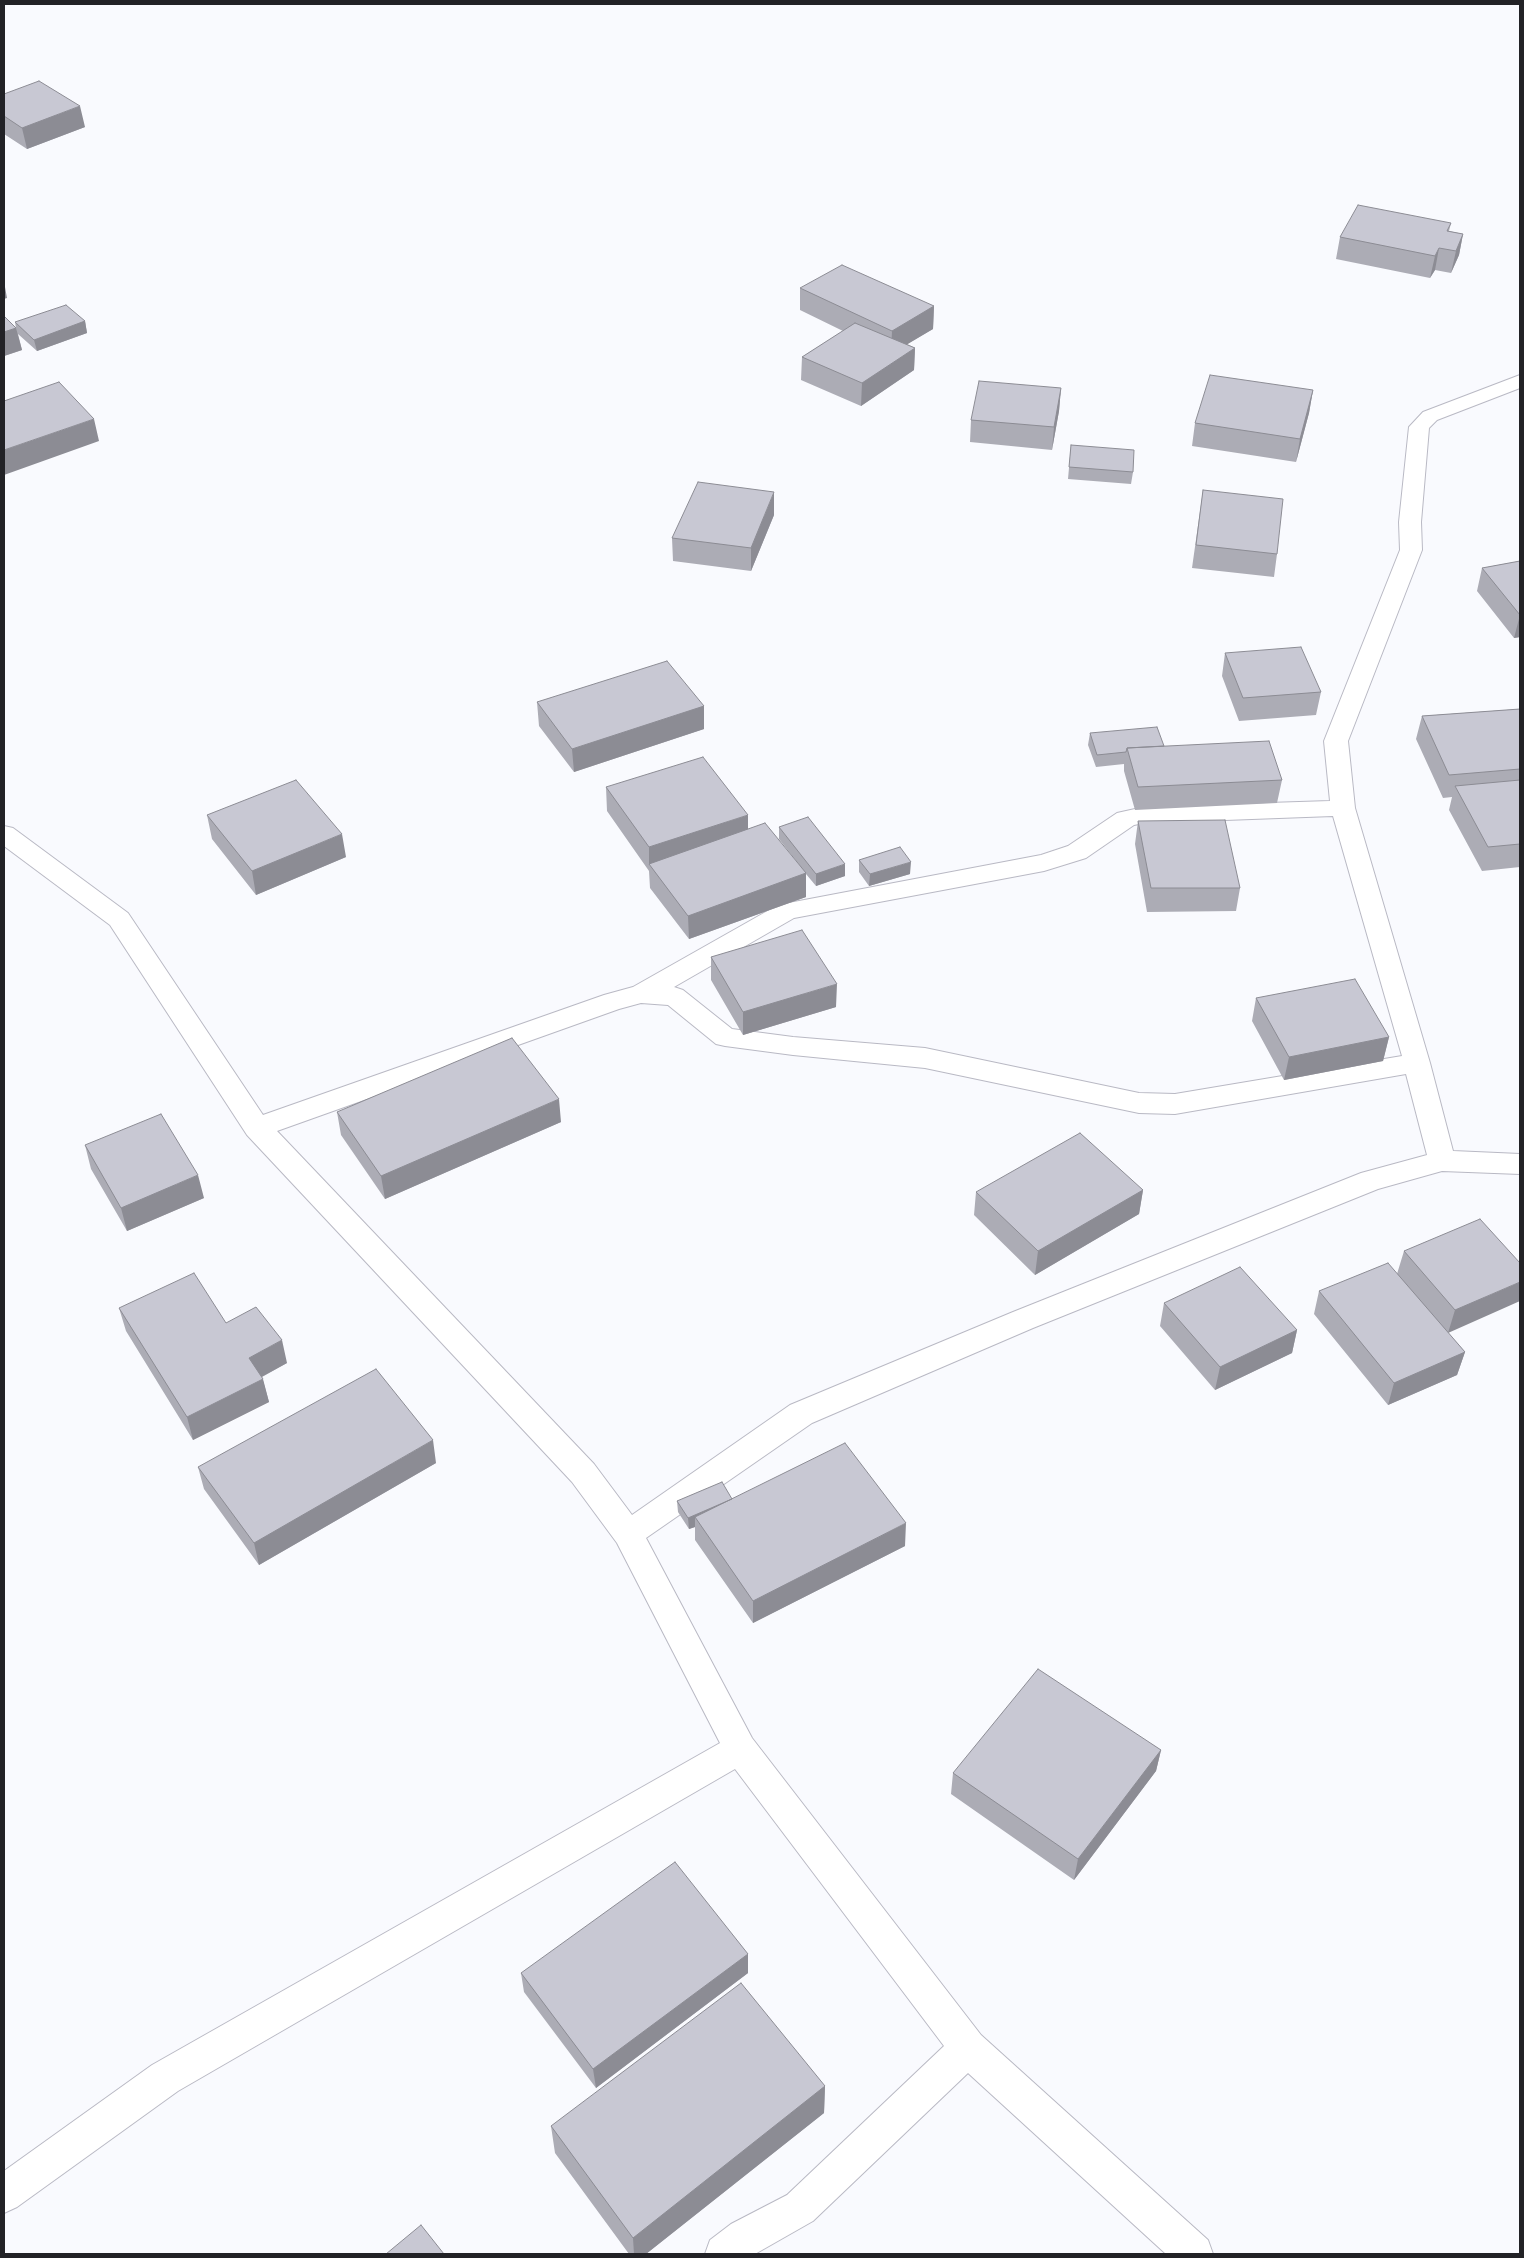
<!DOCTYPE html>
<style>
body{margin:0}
#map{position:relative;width:1524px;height:2258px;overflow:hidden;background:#f9fafe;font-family:"Fira Sans",sans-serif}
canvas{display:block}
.frame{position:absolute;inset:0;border:5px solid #222226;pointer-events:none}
</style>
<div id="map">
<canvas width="1524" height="2258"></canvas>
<div class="frame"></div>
</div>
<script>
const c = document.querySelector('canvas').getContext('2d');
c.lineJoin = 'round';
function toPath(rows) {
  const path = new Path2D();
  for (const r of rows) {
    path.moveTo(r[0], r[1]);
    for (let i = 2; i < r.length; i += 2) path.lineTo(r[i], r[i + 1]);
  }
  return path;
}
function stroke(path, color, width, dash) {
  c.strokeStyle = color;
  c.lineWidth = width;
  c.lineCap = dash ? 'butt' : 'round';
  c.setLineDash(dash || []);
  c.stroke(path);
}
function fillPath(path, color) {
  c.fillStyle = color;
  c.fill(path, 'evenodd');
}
const minor = toPath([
 [1520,375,1520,388,1437,420,1429,428,1421,522,1422,550,1348,741,1355,808,1430,1063,1453,1151,1520,1154,1520,1174,1442,1171,1378,1189,1033,1328,812,1423,646,1538,752,1738,981,2035,1208,2240,1213,2254,1166,2254,968,2073,813,2221,755,2254,705,2254,710,2240,731,2224,787,2195,944,2046,735,1769,178,2091,17,2207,4,2213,4,2171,152,2065,720,1743,617,1543,572,1482,247,1135,110,925,4,846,4,826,13,828,128,913,263,1115,604,995,633,987,778,905,1041,855,1068,846,1117,813,1144,807,1330,801,1324,741,1400,550,1399,522,1409,427,1423,412,1520,375],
 [1333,816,1402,1056,1175,1094,1139,1093,925,1048,793,1037,732,1029,683,990,674,987,794,918,1044,871,1086,858,1134,825,1144,823,1333,816],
 [641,1003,668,1005,716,1044,725,1046,793,1055,925,1068,1139,1113,1175,1114,1406,1074,1427,1155,1361,1173,1013,1312,790,1405,632,1515,594,1464,277,1131,619,1009,641,1003]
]);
stroke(minor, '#b9b9c4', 2);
fillPath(minor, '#fff');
fillPath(toPath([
 [4,94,85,127,27,149,4,134],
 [1451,223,1449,231,1463,234,1459,255,1451,273,1435,270,1430,278,1336,259,1340,237],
 [800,288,934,306,933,329,907,344,915,348,914,370,861,406,801,380,802,357,843,331,800,310],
 [4,316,16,328,15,322,85,321,87,333,37,351,18,334,22,350,4,356],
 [1061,388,1059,411,1052,450,970,442,971,420],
 [1313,390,1309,413,1296,462,1192,446,1195,423],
 [1071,445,1133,472,1131,484,1068,479],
 [1203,490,1277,554,1274,577,1192,568],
 [774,515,751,571,673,561,672,538],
 [1520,561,1520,637,1514,638,1477,591,1482,568],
 [1225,653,1321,692,1316,715,1239,721,1222,676],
 [537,702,704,706,704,729,574,772,539,726],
 [1520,709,1520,867,1482,871,1449,810,1452,797,1443,798,1416,739,1422,716],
 [1090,733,1164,746,1282,780,1277,803,1135,810,1124,771,1124,764,1096,767,1088,745],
 [606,787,748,829,800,866,779,839,779,827,845,876,816,886,806,874,806,897,689,939,650,888,649,871,607,811],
 [207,815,346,857,256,895,212,839],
 [1138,821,1240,888,1236,911,1147,912,1135,844],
 [859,860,910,874,869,886,859,872],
 [711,957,836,1007,743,1035,711,980],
 [1256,998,1389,1037,1383,1061,1284,1080,1252,1021],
 [337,1112,561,1122,385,1199,341,1135],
 [85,1145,204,1198,127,1231,91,1169],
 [1143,1190,1139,1214,1035,1275,974,1215,976,1192],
 [1404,1251,1520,1263,1448,1333,1465,1352,1457,1375,1388,1405,1314,1314,1319,1291,1397,1274],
 [1164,1303,1297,1330,1292,1353,1215,1390,1160,1326],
 [119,1308,226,1323,287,1363,262,1377,269,1402,193,1440,126,1331],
 [436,1463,259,1565,204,1489,198,1467],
 [732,1499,905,1546,753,1623,695,1540,695,1527,689,1529,678,1512,677,1501],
 [1161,1750,1156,1771,1074,1880,951,1794,953,1773],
 [748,1954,748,1973,596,2088,524,1992,521,1973],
 [825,2086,824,2113,646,2254,629,2254,555,2153,551,2126]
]), '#acacb5');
fillPath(toPath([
 [80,106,85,127,27,149,22,128],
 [1463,234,1459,255,1451,273,1456,251],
 [1439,248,1435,270,1430,278,1435,256],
 [4,287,5,287,7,298,4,299],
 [934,306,933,329,891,354,892,331],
 [85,321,87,333,37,351,34,340],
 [16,328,22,350,4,356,4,332],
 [915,348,914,370,861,406,862,383],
 [1061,388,1059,411,1052,450,1054,427],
 [1313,390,1309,413,1296,462,1300,439],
 [94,419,99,441,4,475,4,450],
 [774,492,774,515,751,571,751,548],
 [1520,615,1520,637,1514,638],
 [704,706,704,729,574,772,572,749],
 [748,815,748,839,649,864,649,847],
 [342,834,346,857,256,895,252,871],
 [911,862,910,874,869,886,870,874],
 [845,864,845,876,816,886,816,874],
 [806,873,806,897,689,939,688,916],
 [837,984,836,1007,743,1035,743,1012],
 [1389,1037,1383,1061,1284,1080,1289,1057],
 [559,1099,561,1122,385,1199,381,1176],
 [198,1175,204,1198,127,1231,121,1208],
 [1143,1190,1139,1214,1035,1275,1038,1251],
 [1520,1282,1520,1301,1448,1333,1455,1310],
 [1297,1330,1292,1353,1215,1390,1220,1367],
 [282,1340,287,1363,254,1381,249,1358],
 [1465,1352,1457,1375,1388,1405,1394,1383],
 [263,1379,269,1402,193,1440,187,1417],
 [433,1440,436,1463,259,1565,254,1543],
 [732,1499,695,1517,695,1527,689,1529,688,1518],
 [906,1523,905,1546,753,1623,753,1601],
 [1161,1750,1156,1771,1074,1880,1078,1859],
 [748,1954,748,1973,596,2088,593,2069],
 [825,2086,824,2113,646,2254,634,2254,633,2238]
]), '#8c8c94');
const building = toPath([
 [39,81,80,106,22,128,4,116,4,94,39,81],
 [1358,205,1451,223,1447,231,1463,234,1456,251,1439,248,1435,256,1340,237,1358,205],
 [842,265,934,306,892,331,800,288,842,265],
 [66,305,85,321,34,340,15,322,66,305],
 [4,316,16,328,4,332,4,316],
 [855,323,915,348,862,383,802,357,855,323],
 [1210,375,1313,390,1300,439,1195,423,1210,375],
 [979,381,1061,388,1054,427,971,420,979,381],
 [59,382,94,419,4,450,4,401,59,382],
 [1071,445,1134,450,1133,472,1069,467,1071,445],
 [698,482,774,492,751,548,672,538,698,482],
 [1203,490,1283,499,1277,554,1196,545,1203,490],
 [1520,561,1520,615,1482,568,1520,561],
 [1301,647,1321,692,1243,698,1225,653,1301,647],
 [667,661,704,706,572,749,537,702,667,661],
 [1520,709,1520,769,1449,775,1422,716,1520,709],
 [1157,727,1164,746,1127,748,1126,752,1097,755,1090,733,1157,727],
 [1269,741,1282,780,1138,787,1127,748,1269,741],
 [703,757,748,815,649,847,606,787,703,757],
 [296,780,342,834,252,871,207,815,296,780],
 [1520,780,1520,844,1488,847,1455,786,1520,780],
 [808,817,845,864,816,874,779,827,808,817],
 [1225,820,1240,888,1151,888,1138,821,1225,820],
 [765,823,806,873,688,916,649,864,765,823],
 [900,847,911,862,870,874,859,860,900,847],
 [802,930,837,984,743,1012,711,957,802,930],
 [1355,979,1389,1037,1289,1057,1256,998,1355,979],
 [512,1038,559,1099,381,1176,337,1112,512,1038],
 [161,1114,198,1175,121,1208,85,1145,161,1114],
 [1080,1133,1143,1190,1038,1251,976,1192,1080,1133],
 [1480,1219,1520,1263,1520,1282,1455,1310,1404,1251,1480,1219],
 [1388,1263,1465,1352,1394,1383,1319,1291,1388,1263],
 [1240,1267,1297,1330,1220,1367,1164,1303,1240,1267],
 [194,1273,226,1323,256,1307,282,1340,249,1358,263,1379,187,1417,119,1308,194,1273],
 [376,1369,433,1440,254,1543,198,1467,376,1369],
 [845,1443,906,1523,753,1601,695,1517,845,1443],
 [722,1482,732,1499,688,1518,677,1501,722,1482],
 [1038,1669,1161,1750,1078,1859,953,1773,1038,1669],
 [675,1862,748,1954,593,2069,521,1973,675,1862],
 [741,1983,825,2086,633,2238,551,2126,741,1983],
 [421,2225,444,2254,386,2254,421,2225]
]);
fillPath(building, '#c8c8d3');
stroke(building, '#8c8c94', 1);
</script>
